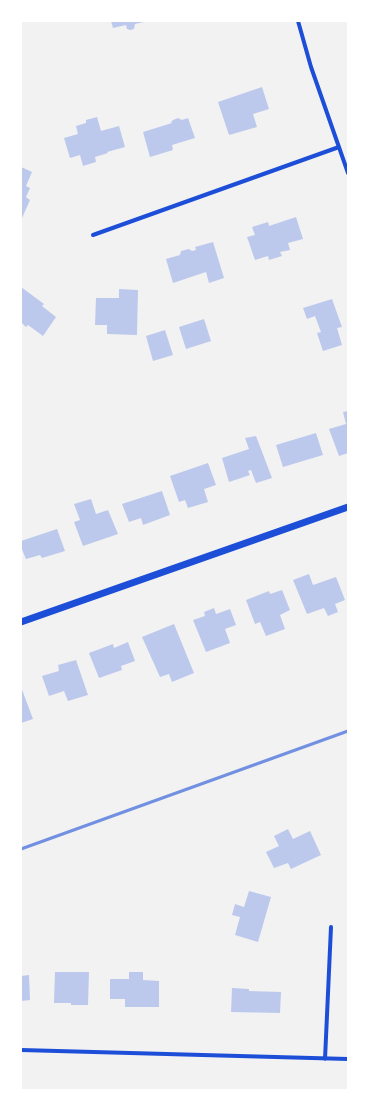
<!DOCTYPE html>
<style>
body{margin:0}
#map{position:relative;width:369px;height:1111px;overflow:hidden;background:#f2f2f2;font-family:Barlow,sans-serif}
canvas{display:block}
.frame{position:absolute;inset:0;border:22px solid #fff;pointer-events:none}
</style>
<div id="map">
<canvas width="369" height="1111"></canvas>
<div class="frame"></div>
</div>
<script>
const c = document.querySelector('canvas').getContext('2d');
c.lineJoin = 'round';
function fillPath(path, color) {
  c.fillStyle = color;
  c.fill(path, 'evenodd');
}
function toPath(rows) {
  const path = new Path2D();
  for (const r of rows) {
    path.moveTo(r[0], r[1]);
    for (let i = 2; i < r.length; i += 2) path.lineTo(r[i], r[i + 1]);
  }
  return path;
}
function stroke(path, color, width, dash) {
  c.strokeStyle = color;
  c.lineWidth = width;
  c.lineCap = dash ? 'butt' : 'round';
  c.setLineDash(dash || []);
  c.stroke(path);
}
fillPath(toPath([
 [111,21,144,21,144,22,135,24,134,29,130,30,127,29,126,25,113,28],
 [262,87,269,109,253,114,257,127,229,135,218,102],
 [97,117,101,131,119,126,125,147,107,152,108,153,95,157,96,162,83,166,80,155,70,158,64,138,78,134,76,126,86,123,86,120],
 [178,118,182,120,188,118,195,138,172,145,173,150,150,157,143,132,172,123,171,122,173,120],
 [21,167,32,172,26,186,30,188,26,197,30,200,22,218,21,218],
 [296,217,303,239,288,243,290,250,280,252,282,256,269,260,268,256,255,260,247,237,255,235,252,227,268,222,269,226],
 [213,242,224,278,209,283,206,272,173,283,166,259,180,255,181,251,189,249,192,251,196,250,195,247],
 [21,287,44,304,42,306,56,317,43,336,28,325,26,327,21,322],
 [119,289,138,290,137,335,107,334,107,325,95,325,96,298,119,298],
 [332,299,342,327,337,328,342,345,323,351,317,333,321,332,315,316,307,319,303,308],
 [204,319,211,341,186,349,179,327],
 [165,330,173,355,153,361,146,336],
 [348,411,348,453,339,456,329,429,346,424,343,412],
 [316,433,323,455,283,467,276,445],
 [256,436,272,478,256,483,251,470,248,471,250,475,229,482,222,458,249,449,245,438],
 [208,463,216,485,204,489,208,502,188,508,185,500,179,502,170,476],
 [162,491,170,515,143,525,141,518,129,522,122,504],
 [91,499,96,514,108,510,118,534,83,546,74,522,80,520,74,504],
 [57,529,65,551,42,558,40,555,26,559,21,547,21,541],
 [309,574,313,585,336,577,345,600,335,604,338,612,328,616,324,608,307,614,293,580],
 [282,590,290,610,280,615,285,629,266,636,260,622,255,624,246,600,269,591,270,594],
 [214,608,216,614,230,609,236,625,225,629,230,643,206,652,193,620,205,616,204,612],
 [174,624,194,673,172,682,169,674,160,677,142,637],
 [128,642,135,661,121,666,122,670,99,678,89,653,113,644,114,648],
 [76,660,88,695,68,701,64,691,49,696,42,676,59,671,58,665],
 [21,687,33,719,21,723],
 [288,829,293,839,310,831,321,855,291,869,288,863,274,868,266,852,279,846,274,836],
 [249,891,271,897,258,942,235,935,240,917,232,915,235,904,244,907],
 [55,972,89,972,88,1005,71,1005,71,1003,54,1003],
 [129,972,143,972,143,980,159,981,159,1007,125,1007,125,999,110,999,110,979,129,979],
 [29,975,30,1000,21,1001,21,976],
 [232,988,249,989,249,991,281,992,280,1013,231,1012]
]), '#bdc9ec');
stroke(toPath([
 [298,21,311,67,348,173],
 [93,235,339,147],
 [21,1050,348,1059],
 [325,1059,331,927]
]), '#1d4ed8', 4);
stroke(toPath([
 [21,622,348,507]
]), '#1d4ed8', 7);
stroke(toPath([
 [21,849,348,731]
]), '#7290e2', 3);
</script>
